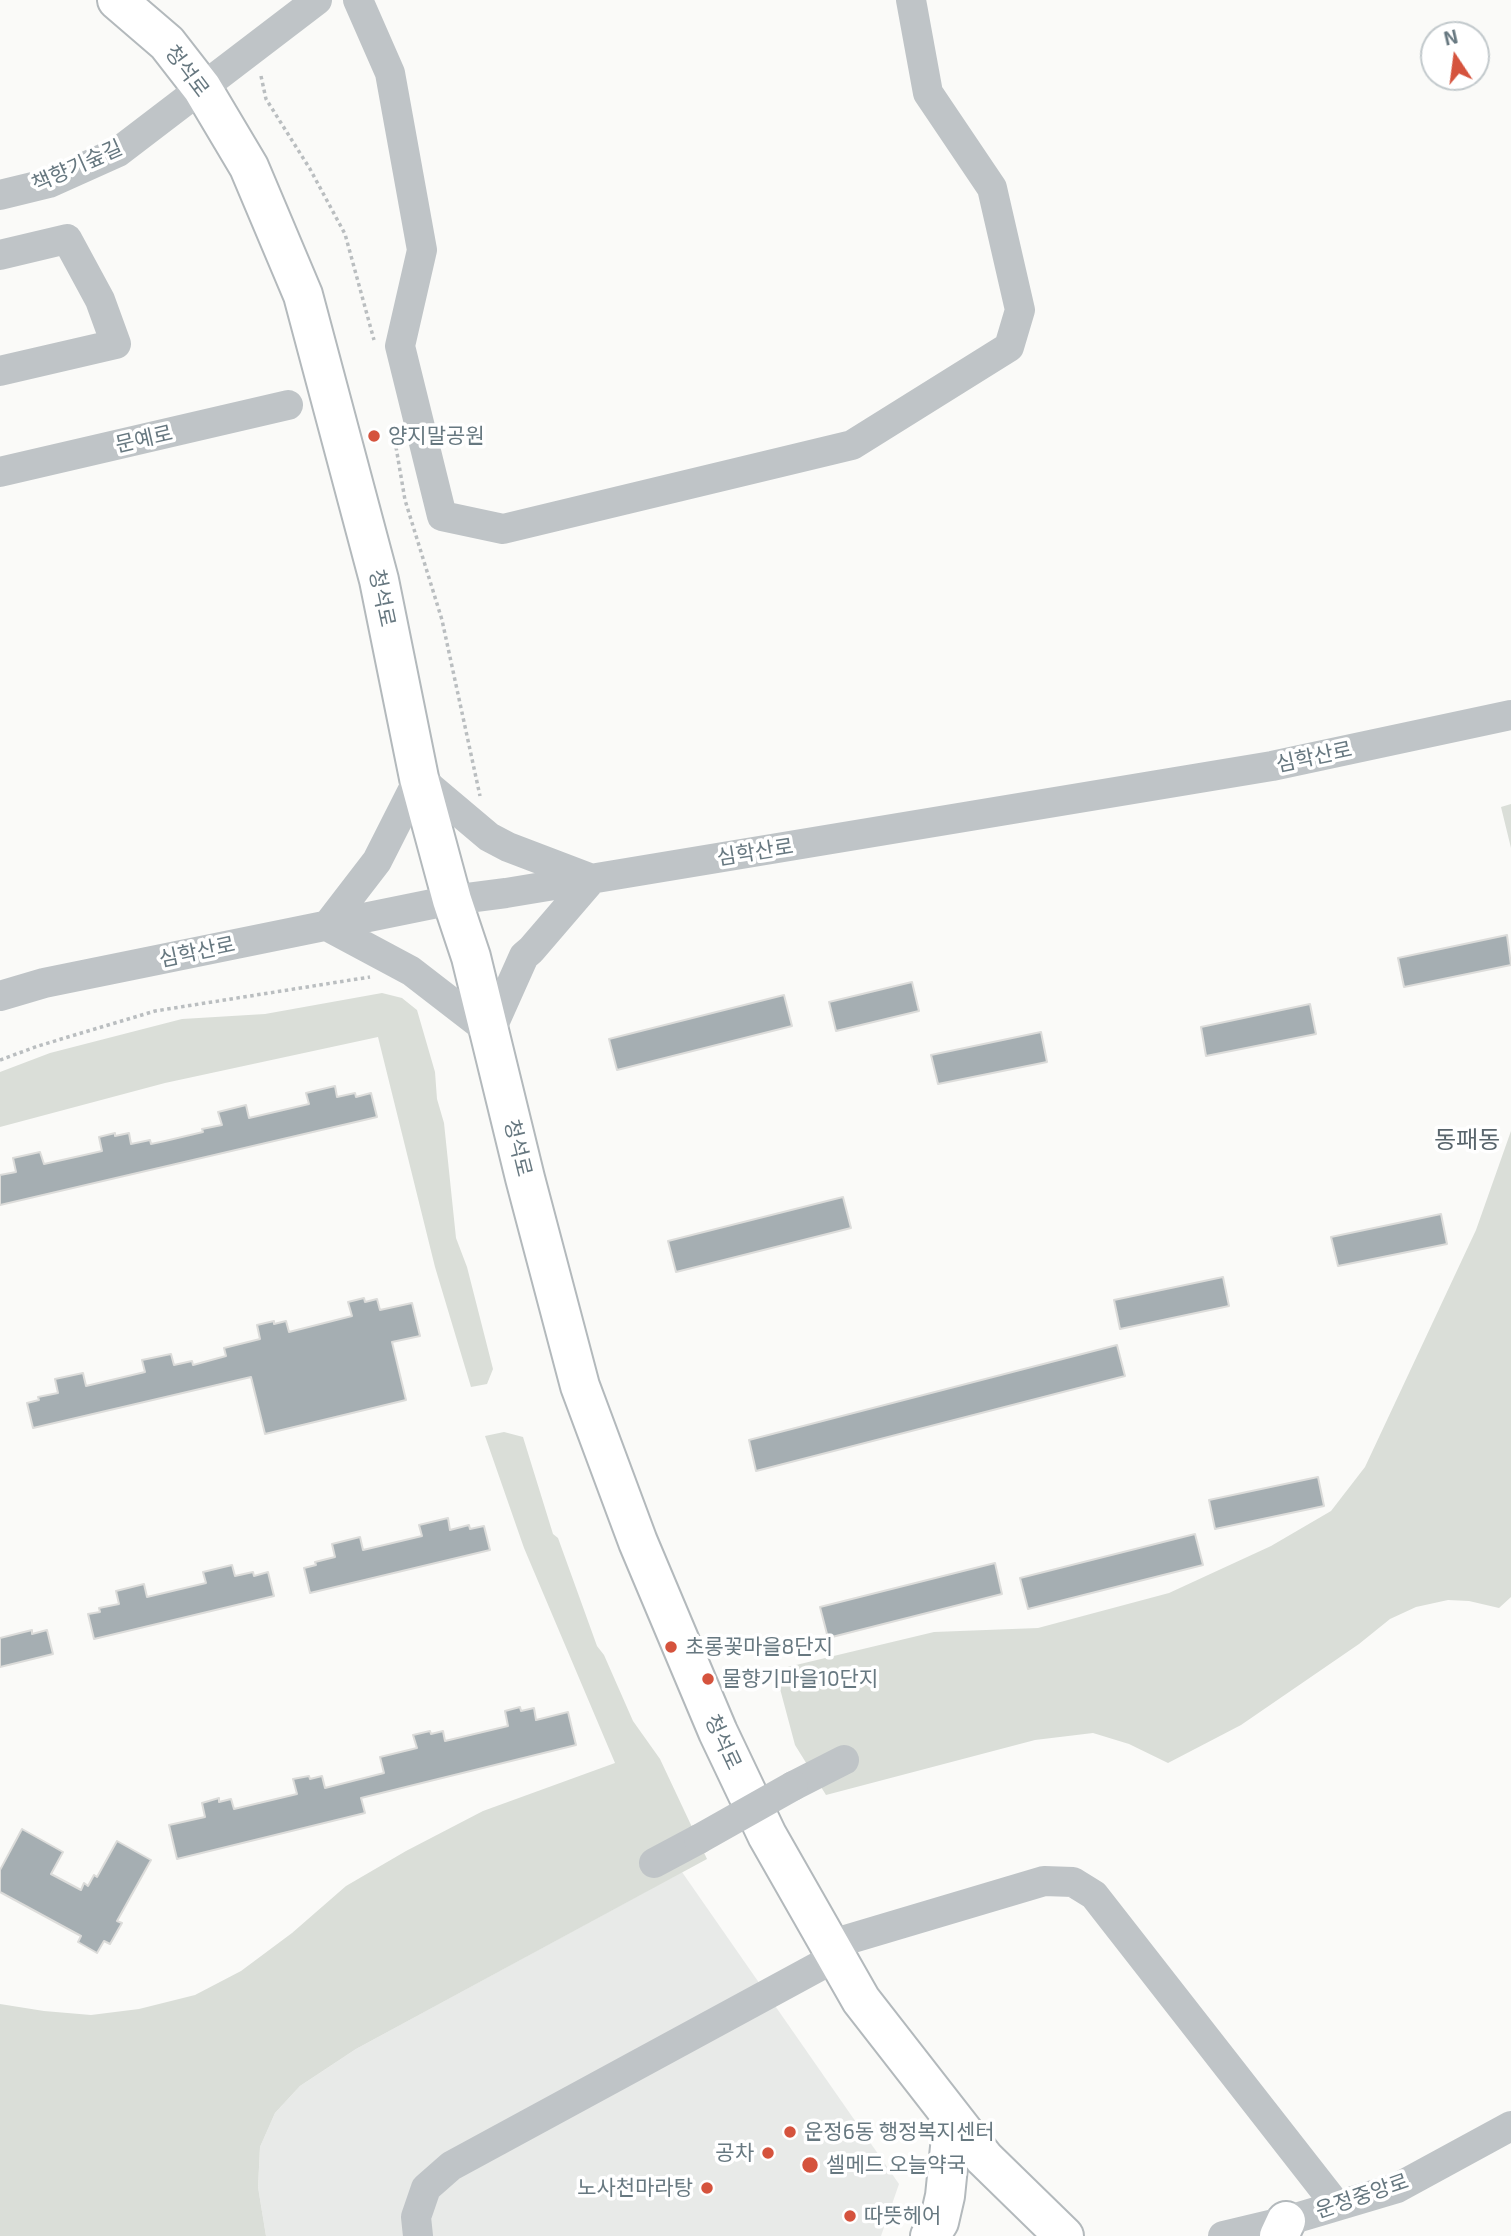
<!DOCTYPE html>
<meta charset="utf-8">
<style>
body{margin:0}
#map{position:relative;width:1511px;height:2236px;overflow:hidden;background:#fafaf8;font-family:"Exo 2",sans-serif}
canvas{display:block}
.north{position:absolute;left:1420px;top:21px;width:70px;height:70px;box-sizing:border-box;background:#fff;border:2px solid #c2c9cc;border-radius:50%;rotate:347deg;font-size:19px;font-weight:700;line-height:28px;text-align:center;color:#677880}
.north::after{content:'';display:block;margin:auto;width:24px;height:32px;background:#d5533d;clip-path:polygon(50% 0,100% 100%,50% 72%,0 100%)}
</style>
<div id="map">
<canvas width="1511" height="2236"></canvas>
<div class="north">N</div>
</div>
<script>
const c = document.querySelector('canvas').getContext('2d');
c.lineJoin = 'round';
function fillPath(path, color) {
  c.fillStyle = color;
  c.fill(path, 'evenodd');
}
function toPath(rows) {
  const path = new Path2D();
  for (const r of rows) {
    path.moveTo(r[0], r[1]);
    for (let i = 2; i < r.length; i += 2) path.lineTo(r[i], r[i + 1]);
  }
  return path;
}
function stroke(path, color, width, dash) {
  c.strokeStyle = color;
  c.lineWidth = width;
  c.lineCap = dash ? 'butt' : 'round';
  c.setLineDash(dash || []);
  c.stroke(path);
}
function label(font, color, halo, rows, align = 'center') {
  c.font = font + ' "Exo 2","Noto Sans KR",sans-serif';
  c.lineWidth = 7;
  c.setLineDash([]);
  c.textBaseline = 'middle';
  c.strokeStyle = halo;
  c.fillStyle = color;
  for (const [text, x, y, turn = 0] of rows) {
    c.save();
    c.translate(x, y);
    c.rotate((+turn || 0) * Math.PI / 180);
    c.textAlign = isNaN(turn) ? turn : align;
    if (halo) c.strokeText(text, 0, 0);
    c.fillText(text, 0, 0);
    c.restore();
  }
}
fillPath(toPath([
 [682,1872,899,2184,881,2236,266,2236,258,2187,260,2147,275,2113,300,2086,356,2049]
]), '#e8eae8');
fillPath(toPath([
 [1511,804,1511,848,1501,807],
 [382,993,402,998,417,1010,435,1072,437,1099,444,1123,456,1238,467,1267,493,1369,487,1384,471,1387,435,1267,378,1037,165,1083,0,1127,0,1072,50,1053,182,1019,265,1014],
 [1511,1131,1511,1597,1499,1608,1469,1601,1448,1600,1416,1607,1390,1619,1359,1644,1241,1725,1168,1763,1129,1744,1093,1733,1035,1740,826,1795,795,1745,775,1670,934,1632,1038,1628,1169,1593,1271,1546,1331,1511,1365,1467,1476,1230],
 [504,1432,523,1437,553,1534,558,1538,597,1646,604,1655,633,1721,660,1759,707,1859,356,2049,300,2086,275,2113,260,2147,258,2187,266,2236,0,2236,0,2004,44,2011,91,2015,139,2009,195,1995,241,1971,292,1933,346,1886,406,1851,483,1811,615,1763,524,1548,485,1436]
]), '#daded8');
const building = toPath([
 [1507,935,1511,965,1404,987,1398,958,1507,935],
 [912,982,919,1011,836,1031,829,1002,912,982],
 [784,995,792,1026,617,1070,609,1039,784,995],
 [1310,1004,1316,1034,1206,1056,1201,1027,1310,1004],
 [1041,1032,1047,1062,938,1084,931,1055,1041,1032],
 [335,1086,337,1097,355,1093,356,1097,371,1093,377,1117,0,1205,0,1175,16,1172,13,1158,40,1152,44,1164,80,1156,102,1151,99,1137,115,1133,115,1136,129,1133,131,1144,150,1140,151,1144,165,1141,203,1132,202,1129,222,1125,218,1112,246,1105,249,1118,309,1104,306,1093,335,1086],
 [843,1197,851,1228,676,1272,668,1241,843,1197],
 [1441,1214,1447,1244,1338,1266,1331,1237,1441,1214],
 [1223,1277,1229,1306,1120,1329,1114,1300,1223,1277],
 [364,1298,365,1302,377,1299,380,1310,412,1303,420,1336,392,1342,406,1400,265,1434,251,1377,33,1428,27,1403,39,1400,38,1397,58,1393,55,1379,83,1373,86,1386,145,1372,142,1360,171,1354,174,1365,192,1361,193,1365,226,1356,224,1348,260,1339,257,1325,274,1321,274,1324,286,1321,289,1332,352,1316,348,1302,364,1298],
 [1117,1345,1125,1376,756,1471,749,1440,1117,1345],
 [1318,1477,1324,1506,1215,1529,1209,1500,1318,1477],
 [448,1518,450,1530,469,1525,470,1529,484,1526,490,1550,310,1593,304,1568,316,1565,315,1562,335,1557,332,1544,360,1537,363,1550,422,1536,419,1525,448,1518],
 [1195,1534,1203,1565,1028,1609,1020,1578,1195,1534],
 [995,1563,1002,1594,828,1638,820,1607,995,1563],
 [232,1565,235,1576,253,1572,254,1576,268,1572,274,1596,94,1639,88,1614,100,1612,99,1608,119,1604,116,1591,144,1584,147,1597,206,1583,203,1572,232,1565],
 [32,1630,32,1634,47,1630,53,1654,0,1667,0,1638,32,1630],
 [520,1707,521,1711,534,1708,536,1720,568,1712,576,1745,361,1798,365,1813,177,1859,169,1825,205,1817,202,1803,219,1798,219,1802,231,1799,234,1809,297,1794,293,1779,309,1776,310,1779,322,1776,325,1788,384,1773,380,1757,417,1748,413,1735,430,1731,431,1734,443,1731,445,1741,508,1726,505,1711,520,1707],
 [22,1829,63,1852,51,1874,81,1890,84,1883,88,1886,94,1875,97,1877,117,1841,151,1860,117,1921,122,1923,110,1944,104,1941,97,1953,78,1942,81,1936,0,1892,0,1870,22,1829]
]);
fillPath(building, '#a5aeb2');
stroke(building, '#dcdcda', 2);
const major = toPath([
 [117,0,167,43,202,88,249,167,303,295,379,580,419,778,452,900,471,957,525,1178,580,1386,638,1542,718,1732,767,1835,861,2000,984,2158,1064,2236],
 [930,2236,939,2222,945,2196,953,2118],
 [1279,2236,1286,2221]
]);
stroke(major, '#b3b9bc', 42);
stroke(toPath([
 [261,76,266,99,310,169,345,234,374,340],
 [396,447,405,500,442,620,480,796],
 [0,1060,38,1046,155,1011,370,977]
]), '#babec0', 3.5, [3.5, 3.5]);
stroke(toPath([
 [358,0,390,73,422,250,400,346,442,516,503,529,852,445,1009,347,1020,310,992,188,928,93,911,0],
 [0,195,49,183,118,152,317,0],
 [0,255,67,239,100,300,116,344,0,371],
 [0,472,288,405],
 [419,778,489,837,508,847,592,879,531,950,524,956,490,1032,411,971,327,926,377,861,419,778],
 [0,996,44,983,452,900,506,893,1272,766,1511,715],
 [793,1786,844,1760],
 [654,1863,699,1839],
 [829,1945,1044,1881,1073,1882,1094,1895,1337,2206],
 [418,2236,416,2217,426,2188,451,2166,836,1957],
 [1223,2236,1286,2221,1397,2188,1511,2126]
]), '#bfc4c7', 30);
stroke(major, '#fff', 38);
stroke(toPath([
 [699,1839,793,1786]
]), '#bfc4c7', 30);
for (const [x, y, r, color] of [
 [374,436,7,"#d5533d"],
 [671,1647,7,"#d5533d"],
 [708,1679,7,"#d5533d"],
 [790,2132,7,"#d5533d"],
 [768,2153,7,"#d5533d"],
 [810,2165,9,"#d5533d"],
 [707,2188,7,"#d5533d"],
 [850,2216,7,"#d5533d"]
]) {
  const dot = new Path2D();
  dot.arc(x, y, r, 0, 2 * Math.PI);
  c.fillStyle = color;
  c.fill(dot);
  stroke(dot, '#fff', 2.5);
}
label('21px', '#677880', '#fff', [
 ["청석로",187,71,53],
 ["책향기숲길",77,166,-24],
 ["문예로",144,439,-13],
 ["청석로",382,598,78],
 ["심학산로",1314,757,-12],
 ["심학산로",755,852,-9],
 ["심학산로",197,952,-12],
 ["청석로",518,1148,76],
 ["청석로",723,1742,65],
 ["운정중앙로",1362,2196,-19]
]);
label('21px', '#677880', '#fff', [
 ["양지말공원",388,436],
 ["초롱꽃마을8단지",685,1647],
 ["물향기마을10단지",722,1679],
 ["운정6동 행정복지센터",804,2132],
 ["공차",754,2153,"right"],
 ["셀메드 오늘약국",826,2165],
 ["노사천마라탕",693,2188,"right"],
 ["따뜻헤어",864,2216]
], 'left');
label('24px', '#59656c', '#fff', [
 ["동패동",1467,1140]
]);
</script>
